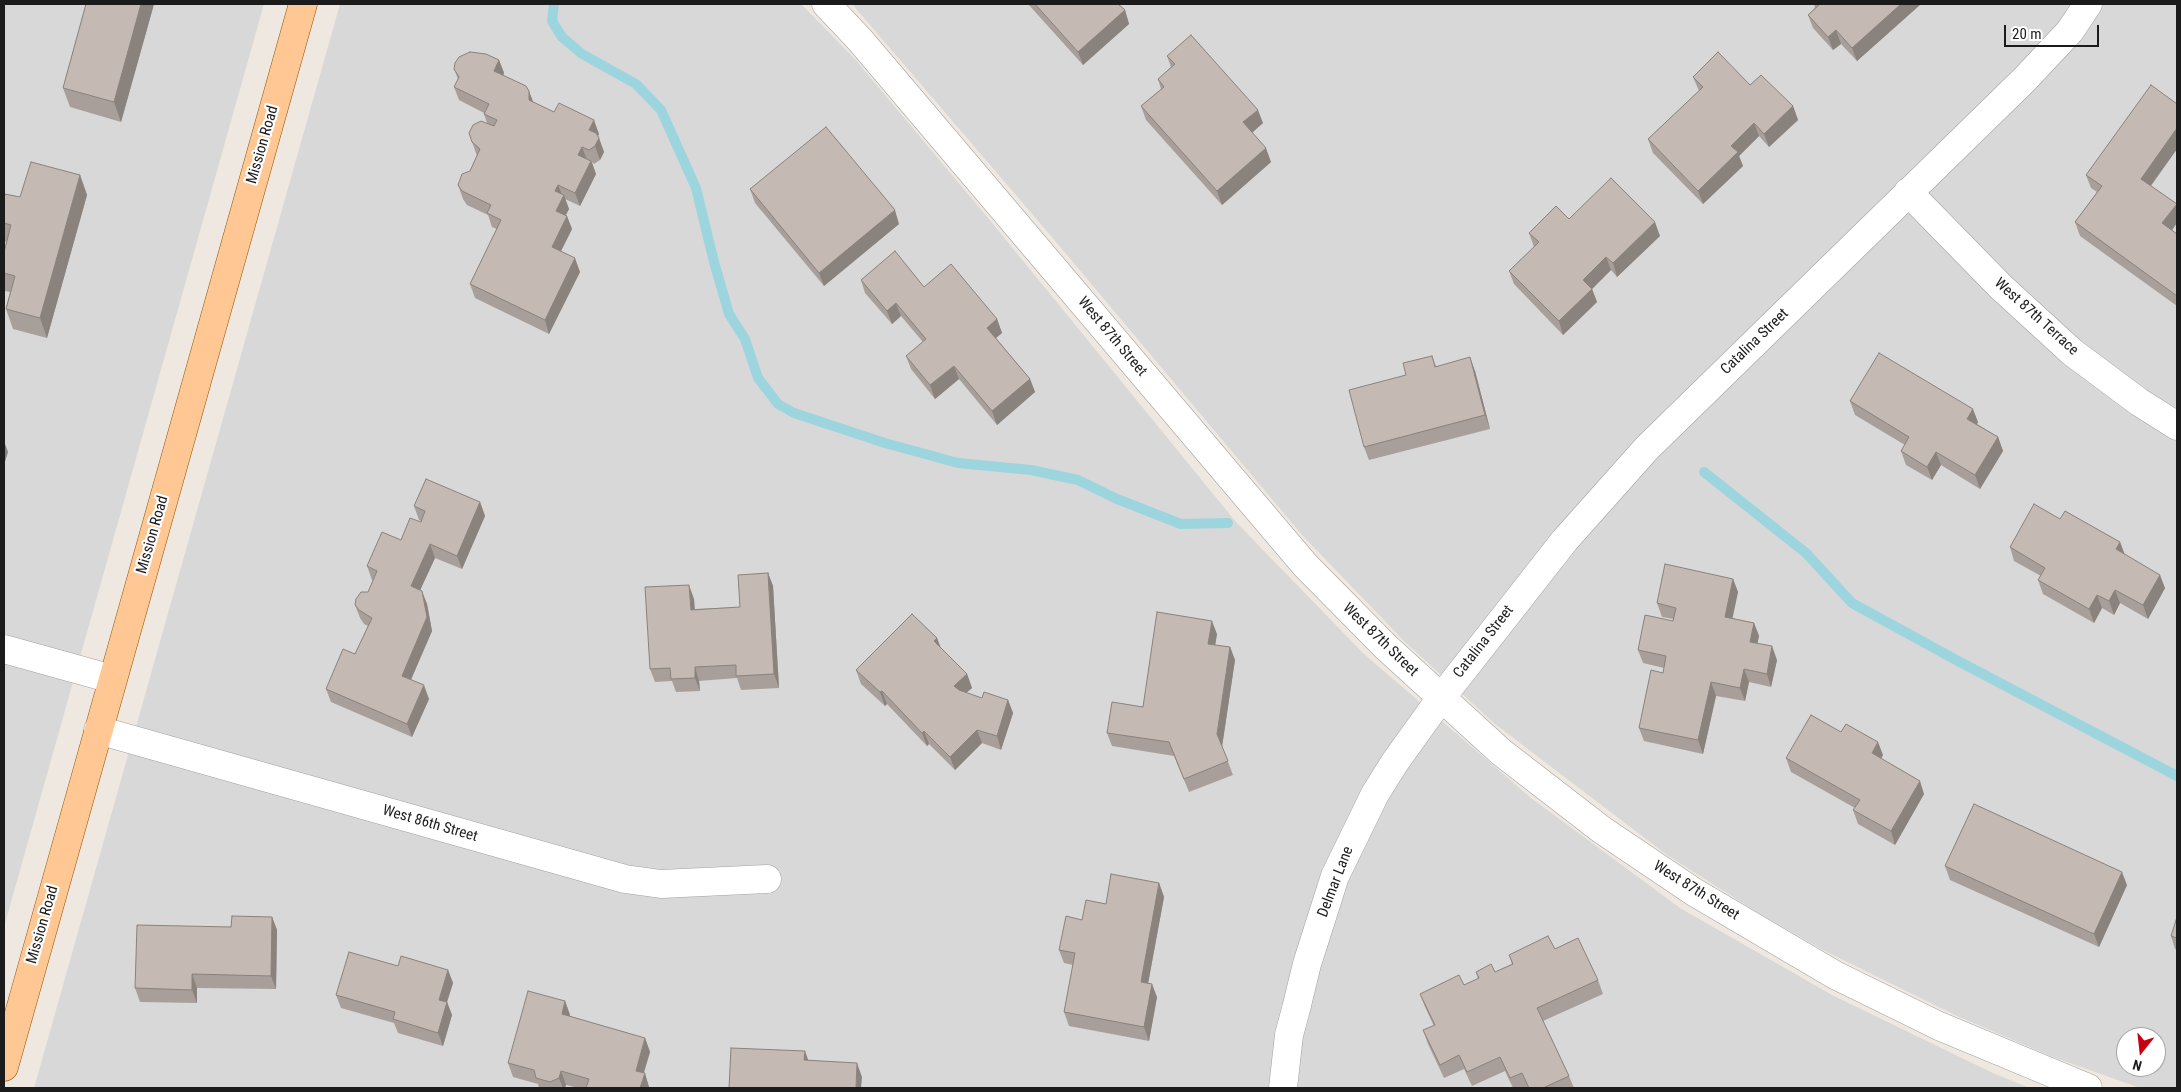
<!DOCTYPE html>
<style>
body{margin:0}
#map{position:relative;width:2181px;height:1092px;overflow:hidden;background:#eee8e0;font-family:"Roboto Condensed",sans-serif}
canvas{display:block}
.frame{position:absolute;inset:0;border:5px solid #1b1b1b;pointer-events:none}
.north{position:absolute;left:2116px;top:1027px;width:50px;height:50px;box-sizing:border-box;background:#fff;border:1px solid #a4a4a4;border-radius:50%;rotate:196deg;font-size:14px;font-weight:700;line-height:20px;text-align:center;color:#1b1b1b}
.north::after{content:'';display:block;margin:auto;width:18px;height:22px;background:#c60011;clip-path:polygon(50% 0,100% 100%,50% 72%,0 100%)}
.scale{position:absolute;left:2004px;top:25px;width:95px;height:22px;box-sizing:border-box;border:2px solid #1b1b1b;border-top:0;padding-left:6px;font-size:15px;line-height:18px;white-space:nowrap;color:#1b1b1b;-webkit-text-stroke:4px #fff;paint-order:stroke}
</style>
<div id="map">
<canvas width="2181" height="1092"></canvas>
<div class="frame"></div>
<div class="north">N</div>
<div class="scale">20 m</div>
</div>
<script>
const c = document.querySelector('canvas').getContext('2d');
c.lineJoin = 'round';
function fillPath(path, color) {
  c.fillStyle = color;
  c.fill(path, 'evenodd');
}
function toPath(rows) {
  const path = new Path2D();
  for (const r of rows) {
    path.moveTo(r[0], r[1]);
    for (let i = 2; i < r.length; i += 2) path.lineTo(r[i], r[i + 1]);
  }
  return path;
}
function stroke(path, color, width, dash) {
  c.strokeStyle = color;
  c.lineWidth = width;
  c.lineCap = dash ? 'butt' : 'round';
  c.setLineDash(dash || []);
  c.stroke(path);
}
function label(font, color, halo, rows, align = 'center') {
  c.font = font + ' "Roboto Condensed",sans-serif';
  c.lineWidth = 4.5;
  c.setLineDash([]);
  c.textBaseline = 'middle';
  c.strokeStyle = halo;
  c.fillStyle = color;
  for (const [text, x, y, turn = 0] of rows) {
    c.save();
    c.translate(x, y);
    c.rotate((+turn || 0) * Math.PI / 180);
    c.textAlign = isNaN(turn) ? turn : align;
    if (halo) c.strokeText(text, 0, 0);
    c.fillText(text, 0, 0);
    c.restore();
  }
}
fillPath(toPath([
 [4,4,264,4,4,927],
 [340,4,801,4,854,58,993,224,1236,522,1363,653,1531,798,1680,908,1832,995,1995,1074,2030,1088,34,1088],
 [852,4,2177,4,2177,1088,2140,1088,2053,1057,1957,1016,1823,950,1755,911,1667,855,1495,724,1405,642,1302,535,1051,236],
 [2126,1037,2156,1037,2156,1067,2126,1067]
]), '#d9d8d8');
stroke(toPath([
 [554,4,552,21,562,37,582,54,636,84,661,110,696,188,714,262,729,314,745,339,758,378,778,404,794,413,885,443,958,463,1031,470,1078,480,1117,499,1181,524,1228,523],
 [1704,472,1806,553,1852,603,1958,661,2177,776]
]), '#9dd5de', 10);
const minor = toPath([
 [826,4,860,40,1305,565,1386,647,1501,752,1602,830,1694,892,1835,975,1939,1026,2088,1088],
 [1908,192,2001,287,2072,352,2139,402,2177,426],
 [4,649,112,679],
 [98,730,625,879,661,884,767,879],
 [1283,1088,1289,1035,1296,1009,1307,964,1335,876,1375,794,1395,762,1441,698,1565,540,1647,448,2025,79,2070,31,2088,4]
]);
const major = toPath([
 [4,1067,303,4]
]);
stroke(minor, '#a2a2a2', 29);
stroke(major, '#925500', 29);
stroke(minor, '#fff', 28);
stroke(major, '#ffc793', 28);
fillPath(toPath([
 [86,4,154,4,121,122,70,107,63,88],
 [1028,4,1118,4,1125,10,1129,24,1083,65],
 [1814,4,1921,4,1857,61,1841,44,1833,50,1813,28,1808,15,1815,8],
 [1167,56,1263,123,1252,133,1271,162,1222,205,1146,120,1141,106,1161,89,1158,79,1171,67],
 [499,60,504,73,503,76,533,102,599,134,598,136,604,152,600,160,594,164,592,162,596,174,580,206,565,199,569,209,566,215,572,229,561,251,580,272,549,334,475,298,470,284,497,229,492,227,488,215,467,205,463,199,458,185,470,171,477,156,472,142,487,123,484,114,484,113,459,100,454,87,458,79,454,69],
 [1693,77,1750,85,1793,106,1798,120,1769,147,1759,136,1739,156,1743,166,1703,204,1653,153,1648,139,1699,91],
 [2177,104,2177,149,2151,186,2177,206,2177,223,2172,230,2177,234,2177,306,2080,236,2075,222,2097,192,2091,188,2086,175],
 [80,175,87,195,47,338,13,329,6,309,10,292,5,291,4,286,4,252,7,242,4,241,4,199,20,197],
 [750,189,899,224,824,286,755,203],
 [1569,219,1660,236,1617,277,1611,270,1592,289,1597,302,1563,335,1514,284,1509,271,1534,247,1529,233],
 [861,280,924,287,997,319,1002,333,996,338,1030,379,1035,392,997,425,959,379,935,399,911,369,906,356,923,342,901,316,892,324,865,293],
 [1432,356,1436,366,1475,371,1490,429,1369,460,1364,447,1406,375],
 [1850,401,1978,422,1977,424,1998,437,2003,451,1980,489,1941,465,1932,480,1906,465,1901,451,1905,445,1855,415],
 [480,502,485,516,462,569,435,558,420,590,427,604,432,631,411,679,429,699,412,737,331,702,326,689,355,654,368,626,364,624,360,618,355,605,368,592,373,580,372,580,367,566,401,540,421,522,421,521,419,520,414,506],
 [2060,519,2120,542,2124,554,2165,588,2148,619,2120,603,2114,615,2102,608,2094,623,2043,594,2038,580,2041,576,2014,561,2010,547],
 [768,573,773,586,779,688,741,690,737,678,699,681,700,691,676,692,672,681,655,682,650,669,694,599,695,609,740,607],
 [1733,579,1738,592,1732,618,1754,623,1759,636,1757,643,1777,660,1771,687,1749,682,1745,701,1716,696,1703,754,1644,741,1639,728,1663,673,1664,668,1643,663,1638,650,1673,621,1673,619,1662,617,1657,603],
 [1217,634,1215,645,1230,647,1235,660,1222,746,1233,775,1189,792,1174,756,1112,746,1107,733,1143,707],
 [937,638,941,648,967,674,972,688,966,693,982,698,1008,700,1013,713,1001,750,982,743,955,770,929,744,927,746,887,704,885,706,861,684,856,670],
 [1883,755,1881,759,1924,794,1895,845,1858,824,1853,810,1855,808,1791,772,1786,758],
 [1945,866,2127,885,2099,947,1950,880],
 [1159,883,1164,897,1148,983,1157,997,1149,1041,1069,1026,1064,1012,1073,965,1064,963,1059,950,1082,920,1106,904],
 [272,917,277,930,276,989,197,988,197,1003,140,1002,135,988,231,927],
 [2177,917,2177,950,2175,949,2171,936],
 [1555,949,1598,980,1603,994,1543,1021,1569,1076,1574,1088,1528,1088,1527,1087,1523,1088,1513,1088,1505,1071,1472,1086,1464,1069,1444,1078,1428,1044,1423,1030,1434,1026,1425,1007,1420,994,1464,985,1478,979,1476,972,1495,972,1512,964,1509,955],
 [398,966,448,970,453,983,447,1002,452,1015,443,1046,398,1033,394,1023,341,1008,336,995],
 [565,1001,570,1015,570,1017,645,1038,650,1052,644,1073,649,1087,649,1088,579,1088,566,1085,565,1088,539,1088,538,1084,513,1077,508,1063]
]), '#a99f9a');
fillPath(toPath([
 [141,4,154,4,121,122,114,102],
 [1901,4,1921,4,1857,61,1852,48],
 [1125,10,1129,24,1083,65,1078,52],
 [1836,30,1841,44,1833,50,1828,37],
 [499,60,504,73,498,85,494,71],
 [529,91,534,104,529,100],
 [1793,106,1798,120,1769,147,1764,134],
 [1258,110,1263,123,1248,136,1243,122],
 [594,120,599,134,594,144,589,130],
 [1754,123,1759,136,1739,156,1743,166,1703,204,1698,191,1731,146],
 [2177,128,2177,149,2146,192,2141,179],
 [599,138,604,152,600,160,595,146],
 [582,147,587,160,578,155],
 [1266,148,1271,162,1222,205,1217,191],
 [591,161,596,174,580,206,575,193],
 [80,175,87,195,47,338,40,318],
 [558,185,563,197,564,195,569,209,561,224,556,211,555,191],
 [2177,204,2177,223,2167,237,2162,223],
 [895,210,899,224,824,286,819,273],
 [567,216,572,229,556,261,552,247],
 [1655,222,1660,236,1617,277,1613,263],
 [1606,257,1611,270,1592,289,1597,302,1563,335,1559,321,1583,280],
 [575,258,580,272,549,334,545,320],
 [896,303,901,316,892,324,887,311],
 [997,319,1002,333,992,341,987,328],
 [1470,357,1475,371,1490,429,1485,415],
 [954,366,959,379,935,399,930,385],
 [1030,379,1035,392,997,425,992,411],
 [1973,409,1978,422,1972,432,1967,419],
 [1998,437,2003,451,1980,489,1975,475],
 [4,441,8,452,4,465],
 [1936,452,1941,465,1932,480,1927,467],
 [480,502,485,516,462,569,457,556],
 [2120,542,2125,555,2116,549],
 [430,544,435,558,416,599,411,586],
 [768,573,773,586,779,688,774,674],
 [2160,575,2165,588,2148,619,2143,605],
 [1733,579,1738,592,1730,630,1725,617],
 [689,585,694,599,695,623,691,610],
 [2115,590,2120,603,2114,615,2109,601],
 [422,591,427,604,432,631,407,689,402,676],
 [2097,595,2102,608,2094,623,2089,609],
 [1212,621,1217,634,1213,658,1208,644],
 [1754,623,1759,636,1755,655,1750,642],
 [937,638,942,652,934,641],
 [1772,646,1777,660,1771,687,1767,674],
 [1230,647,1235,660,1222,747,1217,734],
 [695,667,699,681,700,691,695,678],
 [1744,669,1749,682,1745,701,1740,688],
 [967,674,972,688,959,699,954,686],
 [1711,682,1716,696,1703,754,1698,740],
 [424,685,429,699,412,737,407,724],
 [882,691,887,704,885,706,880,692],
 [1008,700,1013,713,1001,750,997,736],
 [977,730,982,743,955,770,950,757],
 [924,731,929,744,927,746,922,733],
 [1878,742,1883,755,1876,767,1872,753],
 [1920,781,1924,794,1895,845,1891,831],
 [2122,872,2127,885,2099,947,2094,934],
 [1159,883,1164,897,1146,995,1141,982],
 [272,917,277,930,276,989,271,976],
 [448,970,453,983,447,1002,452,1015,443,1046,438,1033,439,1000],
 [192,974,197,988,197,1003,192,990],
 [1152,984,1157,997,1149,1041,1144,1027],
 [565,1001,570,1015,567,1028,562,1014],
 [645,1038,650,1052,640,1084,636,1071],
 [805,1051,810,1065,804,1060],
 [857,1063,862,1077,861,1088,856,1088],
 [561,1071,566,1085,565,1088,563,1088,559,1078],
 [645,1073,649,1087,649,1088,640,1088]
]), '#8a827d');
const building = toPath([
 [86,4,141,4,114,102,63,88,86,4],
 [1035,4,1118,4,1125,10,1078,52,1035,4],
 [1817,4,1901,4,1852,48,1836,30,1828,37,1808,15,1819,5,1817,4],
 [1191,35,1258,110,1243,122,1266,148,1217,191,1141,106,1164,87,1158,79,1175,64,1167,56,1191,35],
 [470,52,486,54,499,60,494,71,526,86,529,91,529,100,554,112,559,103,594,120,589,130,596,133,599,138,595,146,589,150,582,147,578,155,591,161,575,193,558,185,555,191,564,195,556,211,567,216,552,247,575,258,545,320,470,284,501,220,487,213,491,205,462,191,458,185,462,174,470,171,480,149,472,142,469,133,473,125,481,121,494,126,497,120,484,114,489,104,454,87,459,77,454,69,455,63,459,57,470,52],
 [1718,52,1750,85,1761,75,1793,106,1764,134,1754,123,1731,146,1738,152,1698,191,1648,139,1703,87,1693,77,1718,52],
 [2151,85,2177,104,2177,128,2141,179,2177,204,2162,223,2177,234,2177,296,2075,222,2102,186,2086,175,2151,85],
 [826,127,895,210,819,273,750,189,826,127],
 [31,162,80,175,40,318,6,309,15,276,4,273,4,252,11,225,4,223,4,199,5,194,20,197,31,162],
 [1611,178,1655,222,1613,263,1606,257,1583,280,1592,289,1559,321,1509,271,1539,242,1529,233,1556,206,1569,219,1611,178],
 [895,251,924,287,951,264,997,319,987,328,1030,379,992,411,954,366,930,385,906,356,926,339,896,303,887,311,861,280,895,251],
 [1879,353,1973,409,1967,419,1998,437,1975,475,1936,452,1927,467,1901,451,1909,437,1850,401,1879,353],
 [1432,356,1435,367,1470,357,1485,415,1364,447,1349,390,1406,375,1403,363,1432,356],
 [426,479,480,502,457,556,430,544,411,586,422,591,427,617,402,676,424,685,407,724,326,689,343,649,355,654,372,618,359,610,355,605,356,599,361,592,368,592,377,571,367,566,382,532,401,540,410,518,421,522,425,511,414,506,426,479],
 [2034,504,2060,519,2065,511,2120,542,2116,549,2160,575,2143,605,2115,590,2109,601,2097,595,2089,609,2038,580,2045,568,2010,547,2034,504],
 [1665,564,1733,579,1725,617,1754,623,1750,642,1772,646,1767,674,1744,669,1740,688,1711,682,1698,740,1639,728,1651,670,1663,673,1666,656,1638,650,1645,615,1673,621,1676,608,1657,603,1665,564],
 [768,573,774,674,736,676,736,665,695,667,695,678,671,679,670,668,650,669,645,587,689,585,691,610,740,607,738,575,768,573],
 [1157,612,1212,621,1208,644,1230,647,1217,734,1228,761,1184,779,1169,742,1107,733,1112,702,1143,707,1157,612],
 [912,614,937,638,934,641,967,674,954,686,959,690,982,698,984,692,1008,700,997,736,977,730,950,757,924,731,922,733,882,691,880,692,856,670,912,614],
 [1811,715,1841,732,1846,724,1878,742,1872,753,1920,781,1891,831,1853,810,1860,800,1786,758,1811,715],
 [1974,804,2122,872,2094,934,1945,866,1974,804],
 [1111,874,1159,883,1141,982,1152,984,1144,1027,1064,1012,1075,953,1059,950,1066,916,1082,920,1086,900,1106,904,1111,874],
 [232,916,272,917,271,976,192,974,192,990,135,988,137,925,231,927,232,916],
 [2177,917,2177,938,2171,936,2177,917],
 [1548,936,1555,949,1578,938,1598,980,1537,1008,1569,1076,1543,1088,1529,1088,1522,1073,1510,1078,1500,1057,1467,1072,1459,1055,1440,1065,1423,1030,1435,1025,1420,994,1459,975,1464,985,1479,978,1476,972,1491,964,1495,972,1513,964,1509,955,1548,936],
 [349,952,398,966,401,956,448,970,439,1000,447,1002,438,1033,393,1019,395,1012,336,995,349,952],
 [528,991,565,1001,562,1014,645,1038,636,1071,645,1073,640,1088,586,1088,589,1079,561,1071,559,1078,550,1082,536,1078,534,1070,508,1063,528,991],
 [731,1048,805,1051,804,1060,857,1063,856,1088,729,1088,731,1048]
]);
fillPath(building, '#c5b9b3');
stroke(building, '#8a827d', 1);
label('15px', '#1b1b1b', '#fff', [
 ["Mission Road",263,145,-74],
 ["West 87th Terrace",2036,317,42],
 ["West 87th Street",1112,337,50],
 ["Catalina Street",1755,342,-44],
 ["Mission Road",153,535,-74],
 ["West 87th Street",1380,640,44],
 ["Catalina Street",1484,642,-52],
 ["West 86th Street",430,824,16],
 ["Delmar Lane",1336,882,-69],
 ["West 87th Street",1696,891,32],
 ["Mission Road",43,925,-74]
]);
</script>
